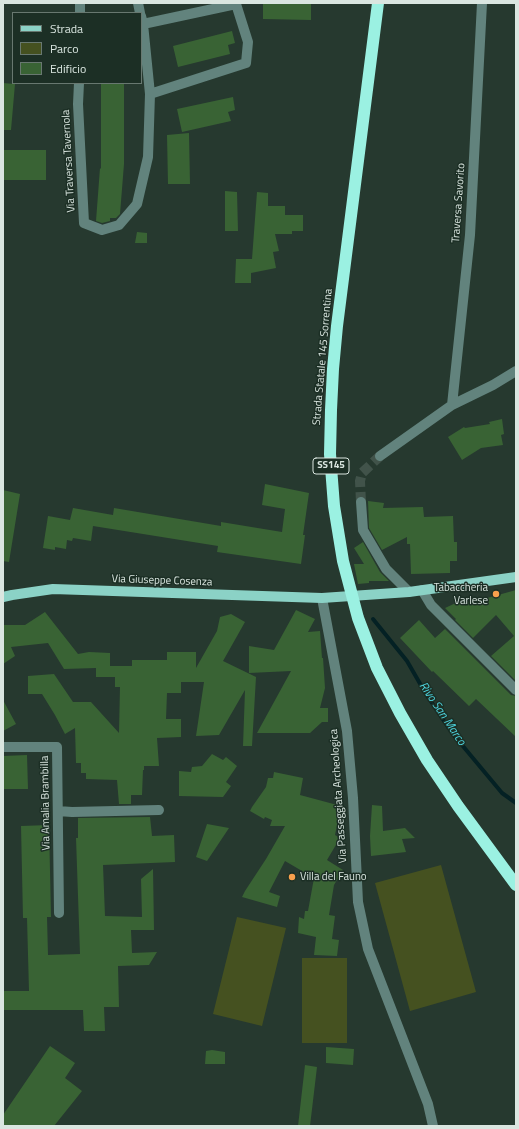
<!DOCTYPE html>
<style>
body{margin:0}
#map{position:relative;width:519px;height:1129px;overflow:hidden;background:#26392f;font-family:"Titillium Web",sans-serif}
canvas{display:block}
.frame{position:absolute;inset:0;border:4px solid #dae6e0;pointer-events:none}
.legend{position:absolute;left:12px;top:12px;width:130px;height:72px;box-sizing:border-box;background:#1c2f25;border:1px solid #687870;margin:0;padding:5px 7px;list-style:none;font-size:12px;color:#dae6e0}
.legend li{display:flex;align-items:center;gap:8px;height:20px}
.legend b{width:20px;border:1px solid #687870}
</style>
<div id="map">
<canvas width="519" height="1129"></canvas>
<div class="frame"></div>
<ul class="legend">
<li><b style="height:5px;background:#8bd2c6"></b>Strada</li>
<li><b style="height:11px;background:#455120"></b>Parco</li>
<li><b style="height:11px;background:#396334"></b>Edificio</li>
</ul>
</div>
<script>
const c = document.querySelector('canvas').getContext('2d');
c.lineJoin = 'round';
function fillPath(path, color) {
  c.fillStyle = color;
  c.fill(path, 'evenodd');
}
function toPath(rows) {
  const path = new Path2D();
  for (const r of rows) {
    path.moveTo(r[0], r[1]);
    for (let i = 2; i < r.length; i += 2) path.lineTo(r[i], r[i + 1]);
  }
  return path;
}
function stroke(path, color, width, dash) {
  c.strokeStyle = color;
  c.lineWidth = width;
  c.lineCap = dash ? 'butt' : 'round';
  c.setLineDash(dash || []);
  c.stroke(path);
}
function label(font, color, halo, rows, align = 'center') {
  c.font = font + ' "Titillium Web",sans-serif';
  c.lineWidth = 3;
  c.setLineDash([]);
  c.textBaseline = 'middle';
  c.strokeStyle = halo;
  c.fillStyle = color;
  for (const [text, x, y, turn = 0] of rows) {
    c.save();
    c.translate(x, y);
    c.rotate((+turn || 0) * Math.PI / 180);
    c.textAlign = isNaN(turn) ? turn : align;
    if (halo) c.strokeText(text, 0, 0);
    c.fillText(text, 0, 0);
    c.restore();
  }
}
fillPath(toPath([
 [441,865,476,992,410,1011,375,883],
 [237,917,286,928,262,1026,213,1014],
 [302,958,347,958,347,1043,302,1043]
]), '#455120');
stroke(toPath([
 [373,619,407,661,426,694,452,733,502,793,516,803]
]), '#042124', 4);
fillPath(toPath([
 [263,3,311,3,311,20,263,19],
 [232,31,235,43,228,45,230,54,178,67,173,46],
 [3,83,15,84,11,130,3,130],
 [101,83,124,83,124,164,120,214,116,218,110,218,110,221,102,223,96,221,100,168,101,169],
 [233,97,235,110,228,112,231,121,182,132,177,109],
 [189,133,190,184,168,184,167,135],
 [3,150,46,150,46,180,3,180],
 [225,191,237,192,238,231,225,231],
 [257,192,268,193,268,206,285,206,285,215,303,215,303,231,292,231,292,234,275,234,279,251,273,252,276,268,251,273,251,283,235,283,236,259,252,259],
 [137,232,147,233,147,243,135,243],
 [502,419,504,434,501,435,503,445,481,448,462,460,448,437,464,427,465,428,490,424,489,422],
 [265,484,309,493,303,535,305,535,301,564,217,552,218,546,93,526,91,541,73,538,72,541,67,540,66,549,55,547,55,550,43,548,48,516,70,520,73,508,113,515,114,508,221,526,221,522,282,532,285,509,262,505],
 [3,490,20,494,9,562,3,561],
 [368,501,384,503,383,508,423,507,424,517,453,516,454,542,457,542,457,561,450,561,450,573,411,574,410,544,407,544,407,537,382,550,369,528],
 [363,542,380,572,389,581,369,581,369,583,358,584,354,564,364,564,354,548],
 [516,590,516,681,491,656,514,636,496,615,473,638,455,620,456,619,445,608,458,602,473,602],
 [296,610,315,619,308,632,320,631,322,658,323,658,325,688,320,708,328,708,328,722,322,722,310,733,257,733,291,671,249,673,249,646,274,650],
 [45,612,78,654,89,652,110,653,110,666,132,666,132,660,167,660,167,652,196,652,196,668,217,631,220,617,231,614,245,622,223,661,256,677,252,746,243,746,245,690,219,735,196,736,204,682,181,682,181,693,167,693,166,719,181,719,181,737,157,738,159,766,144,766,144,770,143,770,142,795,131,795,131,804,119,804,117,780,86,779,86,773,81,773,81,763,76,763,75,728,65,734,55,715,42,694,28,694,28,676,54,674,73,702,91,702,119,733,120,687,115,687,115,677,96,677,96,668,64,669,48,643,11,647,15,656,3,664,3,625,25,625],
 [419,620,435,638,445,629,511,695,516,696,516,737,476,699,469,706,433,671,432,672,400,638],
 [3,700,16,724,3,731],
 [212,754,223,760,226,757,237,766,226,782,231,786,223,797,179,796,179,771,191,772,192,767,202,766],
 [27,755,28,789,3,789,3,756],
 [274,772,303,778,300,795,341,806,335,835,340,838,327,860,343,870,334,885,329,915,335,916,332,939,339,940,337,956,314,955,316,937,298,933,299,917,304,919,305,911,308,911,314,878,285,861,269,892,280,896,277,907,242,897,245,891,266,859,285,826,270,826,272,820,265,817,264,819,250,811,252,807,266,787,268,778,273,778],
 [372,805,382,806,383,831,405,828,415,838,402,839,406,852,371,856,370,836],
 [150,817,152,836,174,835,175,862,103,865,105,916,142,917,141,879,153,869,154,930,131,930,132,953,157,952,149,965,118,966,119,1007,104,1007,105,1031,84,1031,83,1010,3,1010,3,991,29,991,27,918,23,918,21,826,49,825,51,917,47,917,48,955,80,954,76,838,78,838,78,818],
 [207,824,229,828,207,861,196,857],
 [50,1046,75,1063,65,1078,82,1091,54,1126,3,1126,3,1115],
 [326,1047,354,1049,353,1065,326,1063],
 [212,1050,225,1052,225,1064,205,1064,206,1051],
 [305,1065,317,1067,310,1126,298,1126]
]), '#396334');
stroke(toPath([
 [361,502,360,481,362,473,380,456]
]), '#41534a', 10, [10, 5]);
stroke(toPath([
 [138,3,140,13],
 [80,13,80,3],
 [143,24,236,4,248,42,246,63,150,94],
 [79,83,78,104,84,223,102,230,119,225,137,204,148,157,150,94,143,24,141,16],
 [452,405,470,235,482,3],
 [380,456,452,405,493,385,516,371],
 [361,502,363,530,386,569,409,592],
 [422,590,431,605,516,690],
 [322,598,347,731,353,798,358,902,368,949,428,1104,433,1126],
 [3,747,57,747,59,913],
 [58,811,72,812,159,810]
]), '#62837d', 10);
stroke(toPath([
 [3,597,12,595,53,589,322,598,409,592,516,577]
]), '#8bd2c6', 10);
stroke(toPath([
 [378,3,337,326,333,369,331,410,330,454,334,506,343,561,358,618,377,668,400,713,427,760,458,806,516,885]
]), '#9bf1e2', 12);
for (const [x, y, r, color] of [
 [496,594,4,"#f9a04d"],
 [292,877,4,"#f9a04d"]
]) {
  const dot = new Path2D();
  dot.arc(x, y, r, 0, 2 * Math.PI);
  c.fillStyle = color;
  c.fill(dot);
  stroke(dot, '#1c2f25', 1.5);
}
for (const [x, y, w] of [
 [331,466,36]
]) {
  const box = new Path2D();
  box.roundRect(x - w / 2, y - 8, w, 16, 3);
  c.fillStyle = '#1c2f25';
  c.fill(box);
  stroke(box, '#dae6e0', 1);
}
label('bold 10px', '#dae6e0', null, [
 ["SS145",331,466]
]);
label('11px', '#dae6e0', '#1c2f25', [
 ["Via Traversa Tavernola",69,161,-93],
 ["Traversa Savorito",459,203,-86],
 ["Strada Statale 145 Sorrentina",323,357,-85],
 ["Via Giuseppe Cosenza",162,581,2],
 ["Via Passeggiata Archeologica",339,796,-94],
 ["Via Amalia Brambilla",46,803,-91]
]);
label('11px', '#dae6e0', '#1c2f25', [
 ["Tabaccheria",488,588],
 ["Varlese",488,601],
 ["Villa del Fauno",300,877,"left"]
], 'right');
label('italic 12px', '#4ed6e1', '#1c2f25', [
 ["Rivo San Marco",442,714,56]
]);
</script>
